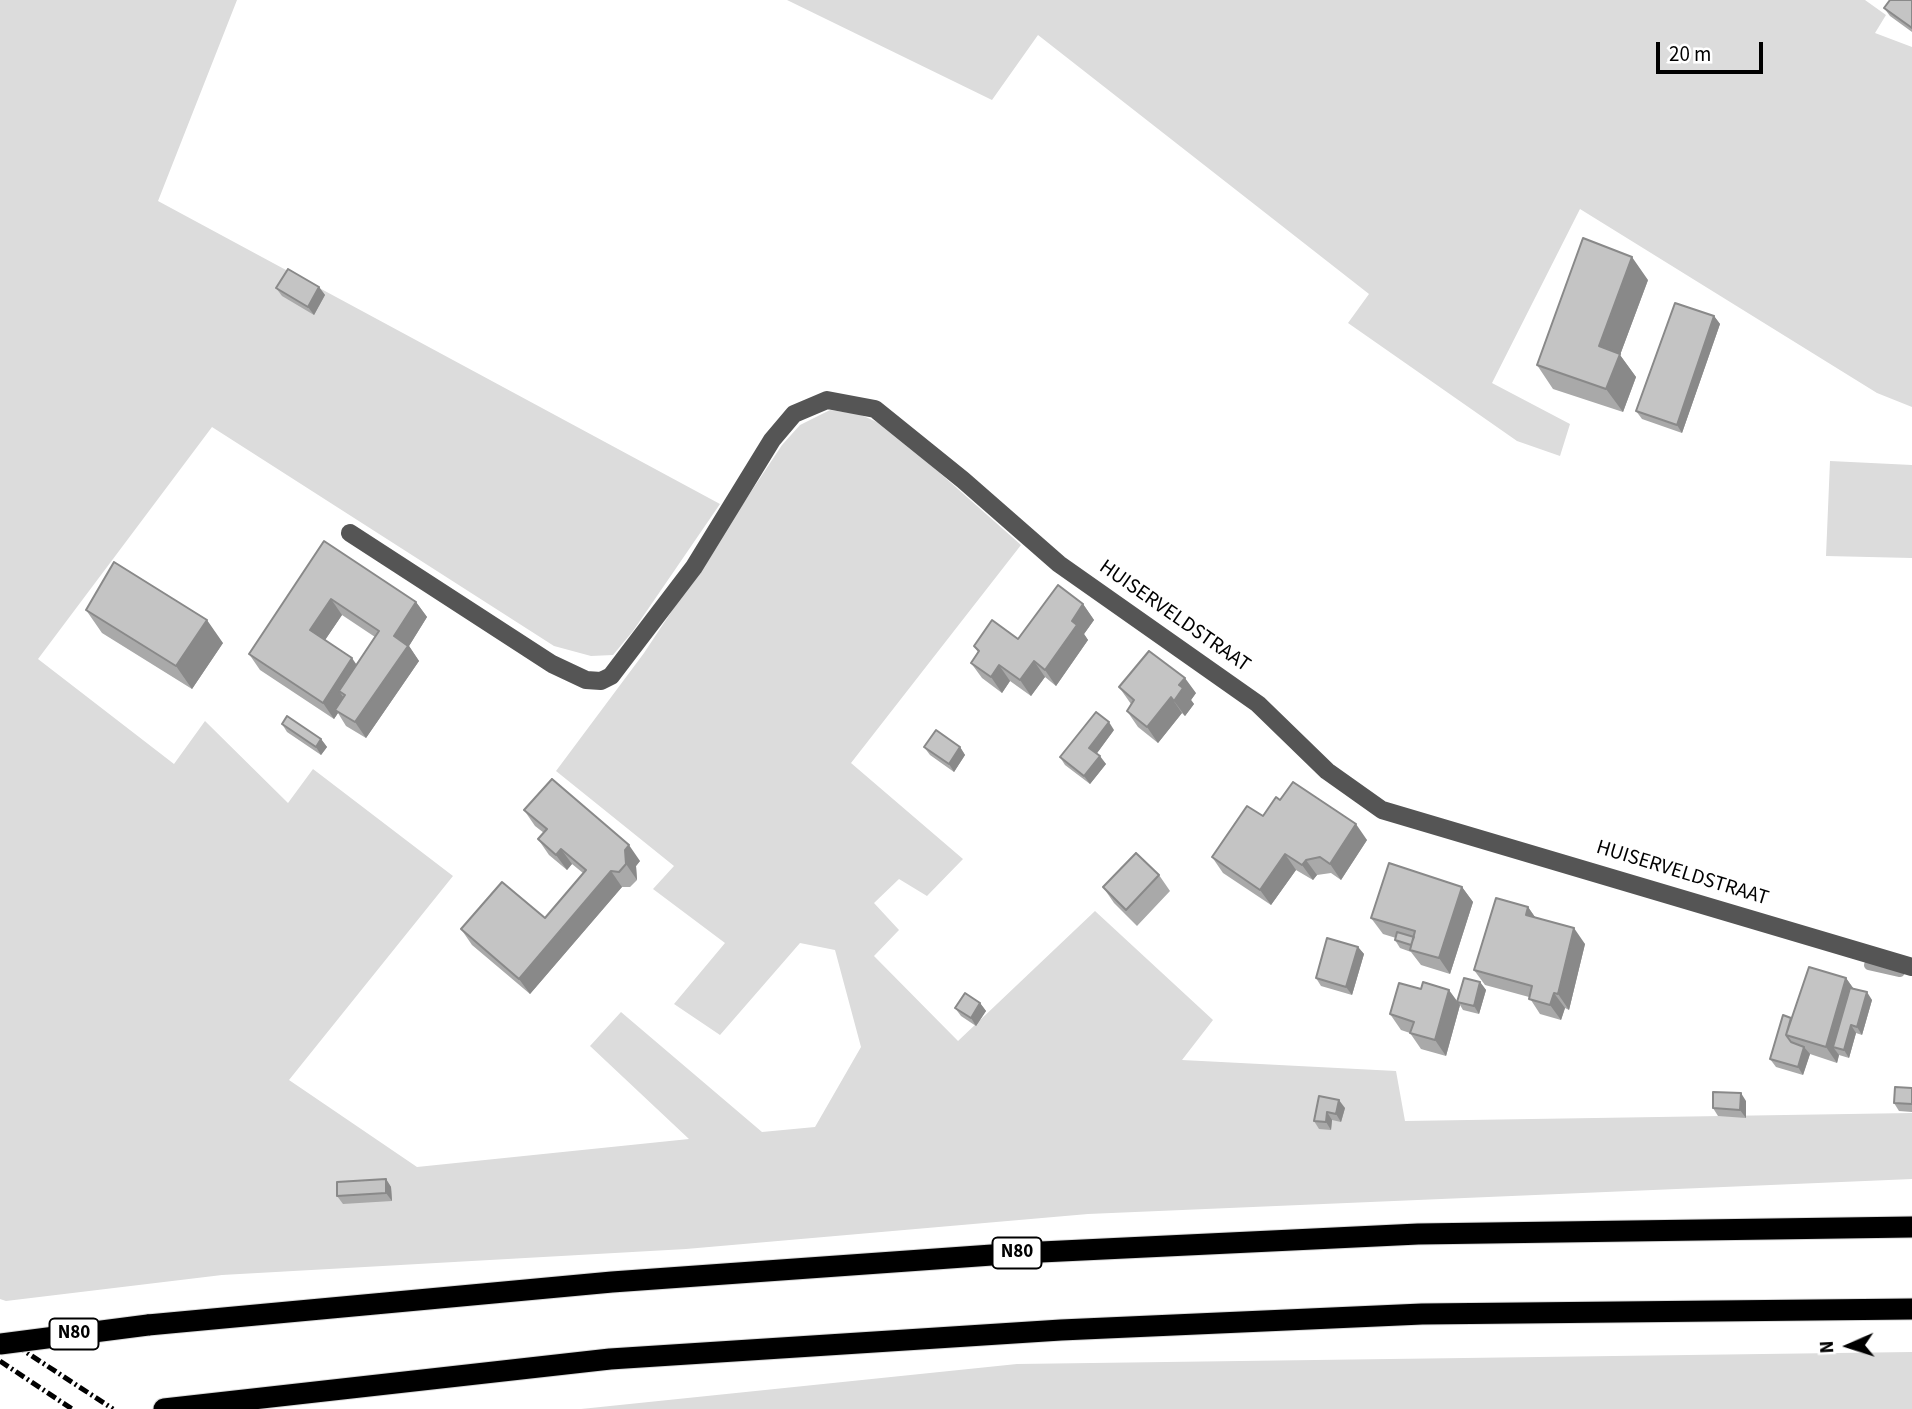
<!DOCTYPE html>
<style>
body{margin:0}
#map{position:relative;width:1912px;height:1409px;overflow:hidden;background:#fff;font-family:"Source Sans 3",sans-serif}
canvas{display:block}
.north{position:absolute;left:1814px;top:1311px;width:70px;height:70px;-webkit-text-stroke:5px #fff;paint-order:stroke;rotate:267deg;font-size:19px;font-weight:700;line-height:28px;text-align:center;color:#000}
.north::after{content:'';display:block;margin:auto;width:24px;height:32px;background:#000;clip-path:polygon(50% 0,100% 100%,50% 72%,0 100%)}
.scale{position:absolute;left:1656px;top:42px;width:107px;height:32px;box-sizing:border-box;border:4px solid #000;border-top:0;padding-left:9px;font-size:21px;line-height:24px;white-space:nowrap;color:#000;-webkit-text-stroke:5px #fff;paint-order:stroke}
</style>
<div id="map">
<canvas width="1912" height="1409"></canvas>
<div class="north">N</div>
<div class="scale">20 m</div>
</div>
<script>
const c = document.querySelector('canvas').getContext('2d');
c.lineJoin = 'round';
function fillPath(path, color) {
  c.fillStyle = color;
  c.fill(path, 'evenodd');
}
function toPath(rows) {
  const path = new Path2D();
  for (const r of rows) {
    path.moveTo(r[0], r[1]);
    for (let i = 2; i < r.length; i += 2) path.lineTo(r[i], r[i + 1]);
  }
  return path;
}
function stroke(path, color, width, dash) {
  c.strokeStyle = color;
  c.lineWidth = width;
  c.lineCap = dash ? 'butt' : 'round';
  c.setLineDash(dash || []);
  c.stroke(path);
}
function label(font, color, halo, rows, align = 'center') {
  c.font = font + ' "Source Sans 3",sans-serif';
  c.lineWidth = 5;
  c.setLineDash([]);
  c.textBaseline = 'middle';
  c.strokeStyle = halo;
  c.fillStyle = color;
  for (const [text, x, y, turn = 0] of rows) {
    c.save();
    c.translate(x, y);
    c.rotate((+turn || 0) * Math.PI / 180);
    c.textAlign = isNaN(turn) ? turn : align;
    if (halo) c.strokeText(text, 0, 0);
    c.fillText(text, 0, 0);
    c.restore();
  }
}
fillPath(toPath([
 [0,0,237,0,158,201,720,504,633,631,613,655,591,656,554,646,212,427,38,659,174,764,205,721,288,803,313,769,453,876,289,1080,417,1167,689,1139,590,1046,621,1012,762,1132,815,1127,861,1047,835,950,800,943,720,1035,674,1004,725,943,653,889,674,866,556,771,644,653,782,445,800,425,830,410,859,414,888,427,1021,545,851,763,963,859,927,896,899,879,874,903,899,930,874,956,958,1041,1095,911,1213,1020,1182,1060,1396,1071,1405,1121,1912,1113,1912,1179,1088,1214,686,1249,222,1275,6,1301,0,1299],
 [787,0,1865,0,1886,15,1875,33,1912,47,1912,407,1877,393,1580,209,1492,383,1570,424,1560,456,1517,441,1348,323,1369,294,1038,35,992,100],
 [1830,461,1912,465,1912,558,1826,556],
 [1912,1352,1912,1409,581,1409,1017,1364]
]), '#dcdcdc');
stroke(toPath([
 [1869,965,1900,972]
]), '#a3a3a3', 10);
const highway = toPath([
 [148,1325,612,1282,1020,1253,1418,1234,1912,1227],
 [164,1409,610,1359,1061,1330,1422,1314,1912,1309]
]);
stroke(highway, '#dbdbdb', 23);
stroke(toPath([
 [350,533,552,664,586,680,601,681,611,676,694,567,772,440,794,414,827,400,875,409,963,480,1059,564,1258,704,1327,771,1382,810,1912,967]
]), '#555', 18);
stroke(highway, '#000', 21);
stroke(toPath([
 [0,1335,113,1409],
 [0,1361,72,1409]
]), '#000', 5, [10, 3.5, 2, 3.5]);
const highwayBridge = toPath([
 [0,1344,148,1325]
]);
stroke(highwayBridge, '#dbdbdb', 23, []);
stroke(highwayBridge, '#000', 21);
fillPath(toPath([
 [1912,0,1912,32,1890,16,1884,8],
 [1648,280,1620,355,1636,377,1623,412,1553,389,1537,365],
 [319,287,325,295,314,315,282,296,276,288],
 [1714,316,1720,324,1682,433,1642,419,1636,411],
 [324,541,416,602,427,617,409,646,419,661,366,738,346,726,338,713,334,719,260,670,249,654],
 [342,615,375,637,357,665,325,640],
 [1083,604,1094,620,1084,634,1088,640,1056,686,1045,677,1031,696,1010,681,1002,693,982,678,971,663,978,652,974,646,1018,639],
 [86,610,223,643,192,689,102,633],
 [1119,687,1196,693,1191,700,1194,704,1185,716,1182,713,1158,743,1138,727,1127,711,1131,704],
 [282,724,321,739,327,747,321,755,287,732],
 [1114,730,1096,754,1106,764,1090,784,1065,765,1060,757],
 [924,747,960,747,965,755,954,772,930,755],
 [1280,800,1367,840,1341,880,1331,873,1317,875,1313,880,1296,870,1271,905,1223,873,1212,857,1263,816],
 [524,810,640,861,636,866,637,880,630,887,622,887,530,994,472,945,461,929,545,918,583,873,572,864,567,870,549,855,538,839,544,833,535,826],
 [1159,875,1170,891,1137,926,1114,903,1103,887],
 [1462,887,1473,902,1450,974,1421,965,1411,952,1400,948,1395,940,1396,938,1383,934,1371,918],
 [1528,907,1535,917,1585,944,1569,1010,1565,1008,1561,1020,1540,1014,1529,997,1485,985,1474,970],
 [1358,947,1364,954,1352,995,1321,986,1316,978],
 [1846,978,1854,989,1872,1000,1862,1035,1856,1033,1849,1058,1839,1055,1837,1063,1810,1054,1803,1075,1776,1067,1770,1059,1791,1018],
 [1480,982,1486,990,1479,1014,1463,1010,1460,1005,1446,1056,1421,1049,1410,1033,1401,1030,1390,1014,1421,989,1457,1002],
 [980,1003,986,1011,976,1026,961,1016,955,1008],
 [1912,1088,1912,1112,1899,1111,1894,1103],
 [1319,1096,1345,1108,1341,1122,1332,1120,1331,1130,1319,1129,1314,1121],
 [1746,1101,1746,1118,1718,1116,1713,1108],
 [386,1179,391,1187,392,1201,343,1204,337,1196]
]), '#a9a9a9');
fillPath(toPath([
 [1632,257,1648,280,1620,355,1636,377,1623,412,1606,389,1599,346],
 [319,287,325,295,314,315,308,307],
 [1714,316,1720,324,1682,433,1677,425],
 [331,599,342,615,321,646,310,630],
 [416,602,427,617,409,646,419,661,366,738,355,722,394,636],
 [1083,604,1094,620,1084,634,1088,640,1056,686,1045,670,1072,621],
 [207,620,223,643,192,689,176,666],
 [352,658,363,674,345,695,339,691,346,701,335,710,338,713,334,719,323,703],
 [1034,661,1045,677,1031,696,1020,680],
 [999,665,1010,681,1002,693,991,677],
 [1185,678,1196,693,1191,700,1194,704,1185,716,1174,701,1179,685],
 [1171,697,1182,713,1158,743,1147,727],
 [1109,722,1114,730,1095,756,1089,748],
 [321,739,327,747,321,755,316,747],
 [960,747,965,755,954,772,949,764],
 [1100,756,1106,764,1090,784,1084,776],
 [1356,824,1367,840,1341,880,1330,864],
 [629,845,640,861,636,866,637,880,626,864,625,850],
 [561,849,572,864,567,870,556,855],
 [1285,854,1296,870,1271,905,1260,890],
 [1306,860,1317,875,1313,880,1302,865],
 [611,871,622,887,530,994,519,979],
 [1462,887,1473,902,1450,974,1439,958],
 [1528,907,1539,923,1526,915],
 [1574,928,1585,944,1569,1010,1558,994],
 [1358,947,1364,954,1352,995,1346,987],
 [1846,978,1857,994,1833,1047,1839,1055,1837,1063,1826,1047],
 [1480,982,1486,990,1479,1014,1474,1006],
 [1449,990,1460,1005,1446,1056,1435,1040],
 [1867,992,1872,1000,1862,1035,1857,1027],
 [1554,993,1565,1008,1561,1020,1550,1005],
 [980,1003,986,1011,976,1026,971,1018],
 [1851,1025,1856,1033,1849,1058,1844,1050],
 [1804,1047,1810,1054,1803,1075,1798,1067],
 [1741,1093,1746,1101,1746,1118,1740,1110],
 [1339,1100,1345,1108,1341,1122,1336,1114],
 [1327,1112,1332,1120,1331,1130,1326,1122],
 [386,1179,391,1187,392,1201,386,1193]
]), '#898989');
const building = toPath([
 [1890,0,1912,0,1912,28,1884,8,1890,0],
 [1583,238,1632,257,1599,346,1620,354,1606,389,1537,365,1583,238],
 [288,269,319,287,308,307,276,288,288,269],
 [1675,303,1714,316,1677,425,1636,411,1675,303],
 [324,541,416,602,394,636,408,646,355,722,335,710,345,695,339,691,379,631,331,599,310,630,352,658,323,703,249,654,324,541],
 [114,562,207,620,176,666,86,610,114,562],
 [1058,585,1083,604,1072,621,1077,625,1045,670,1034,661,1020,680,999,665,991,677,971,663,979,651,974,646,992,620,1018,639,1058,585],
 [1149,651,1185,678,1179,685,1183,688,1174,701,1171,697,1147,727,1127,711,1134,700,1119,687,1149,651],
 [1096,712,1109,722,1089,748,1100,756,1084,776,1060,757,1096,712],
 [287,716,321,739,316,747,282,724,287,716],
 [936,730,960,747,949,764,924,747,936,730],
 [552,779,629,845,625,850,626,864,619,872,611,871,519,979,461,929,502,882,545,918,586,870,561,849,556,855,538,839,547,829,524,810,552,779],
 [1293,782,1356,824,1330,864,1320,857,1306,860,1302,865,1285,854,1260,890,1212,857,1247,806,1263,816,1276,797,1280,800,1293,782],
 [1136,853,1159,875,1126,910,1103,887,1136,853],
 [1389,863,1462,887,1439,958,1410,950,1415,931,1371,918,1389,863],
 [1496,898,1528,907,1526,915,1574,928,1558,994,1554,993,1550,1005,1529,999,1532,986,1474,970,1496,898],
 [1397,932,1414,937,1411,945,1395,940,1397,932],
 [1327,938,1358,947,1346,987,1316,978,1327,938],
 [1809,967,1846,978,1826,1047,1786,1035,1809,967],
 [1464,978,1480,982,1474,1006,1457,1002,1464,978],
 [1423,982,1449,990,1435,1040,1410,1033,1414,1022,1390,1014,1399,983,1421,989,1423,982],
 [1850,988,1867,992,1857,1027,1851,1025,1844,1050,1833,1047,1850,988],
 [965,993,980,1003,971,1018,955,1008,965,993],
 [1783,1015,1791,1018,1786,1035,1791,1042,1804,1047,1798,1067,1770,1059,1783,1015],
 [1895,1087,1912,1088,1912,1104,1894,1103,1895,1087],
 [1713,1092,1741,1093,1740,1110,1713,1108,1713,1092],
 [1319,1096,1339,1100,1336,1114,1327,1112,1326,1122,1314,1121,1319,1096],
 [386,1179,386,1193,337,1196,337,1182,386,1179]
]);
fillPath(building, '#c4c4c4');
stroke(building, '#898989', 2);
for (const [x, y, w] of [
 [1017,1253,49],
 [74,1334,49]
]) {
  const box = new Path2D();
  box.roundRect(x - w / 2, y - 15.5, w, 31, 5);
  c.fillStyle = '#fff';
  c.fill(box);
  stroke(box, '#000', 2);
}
label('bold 19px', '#000', null, [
 ["N80",1017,1253],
 ["N80",74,1334]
]);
label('21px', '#000', '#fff', [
 ["HUISERVELDSTRAAT",1174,617,35],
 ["HUISERVELDSTRAAT",1682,874,17]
]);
</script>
